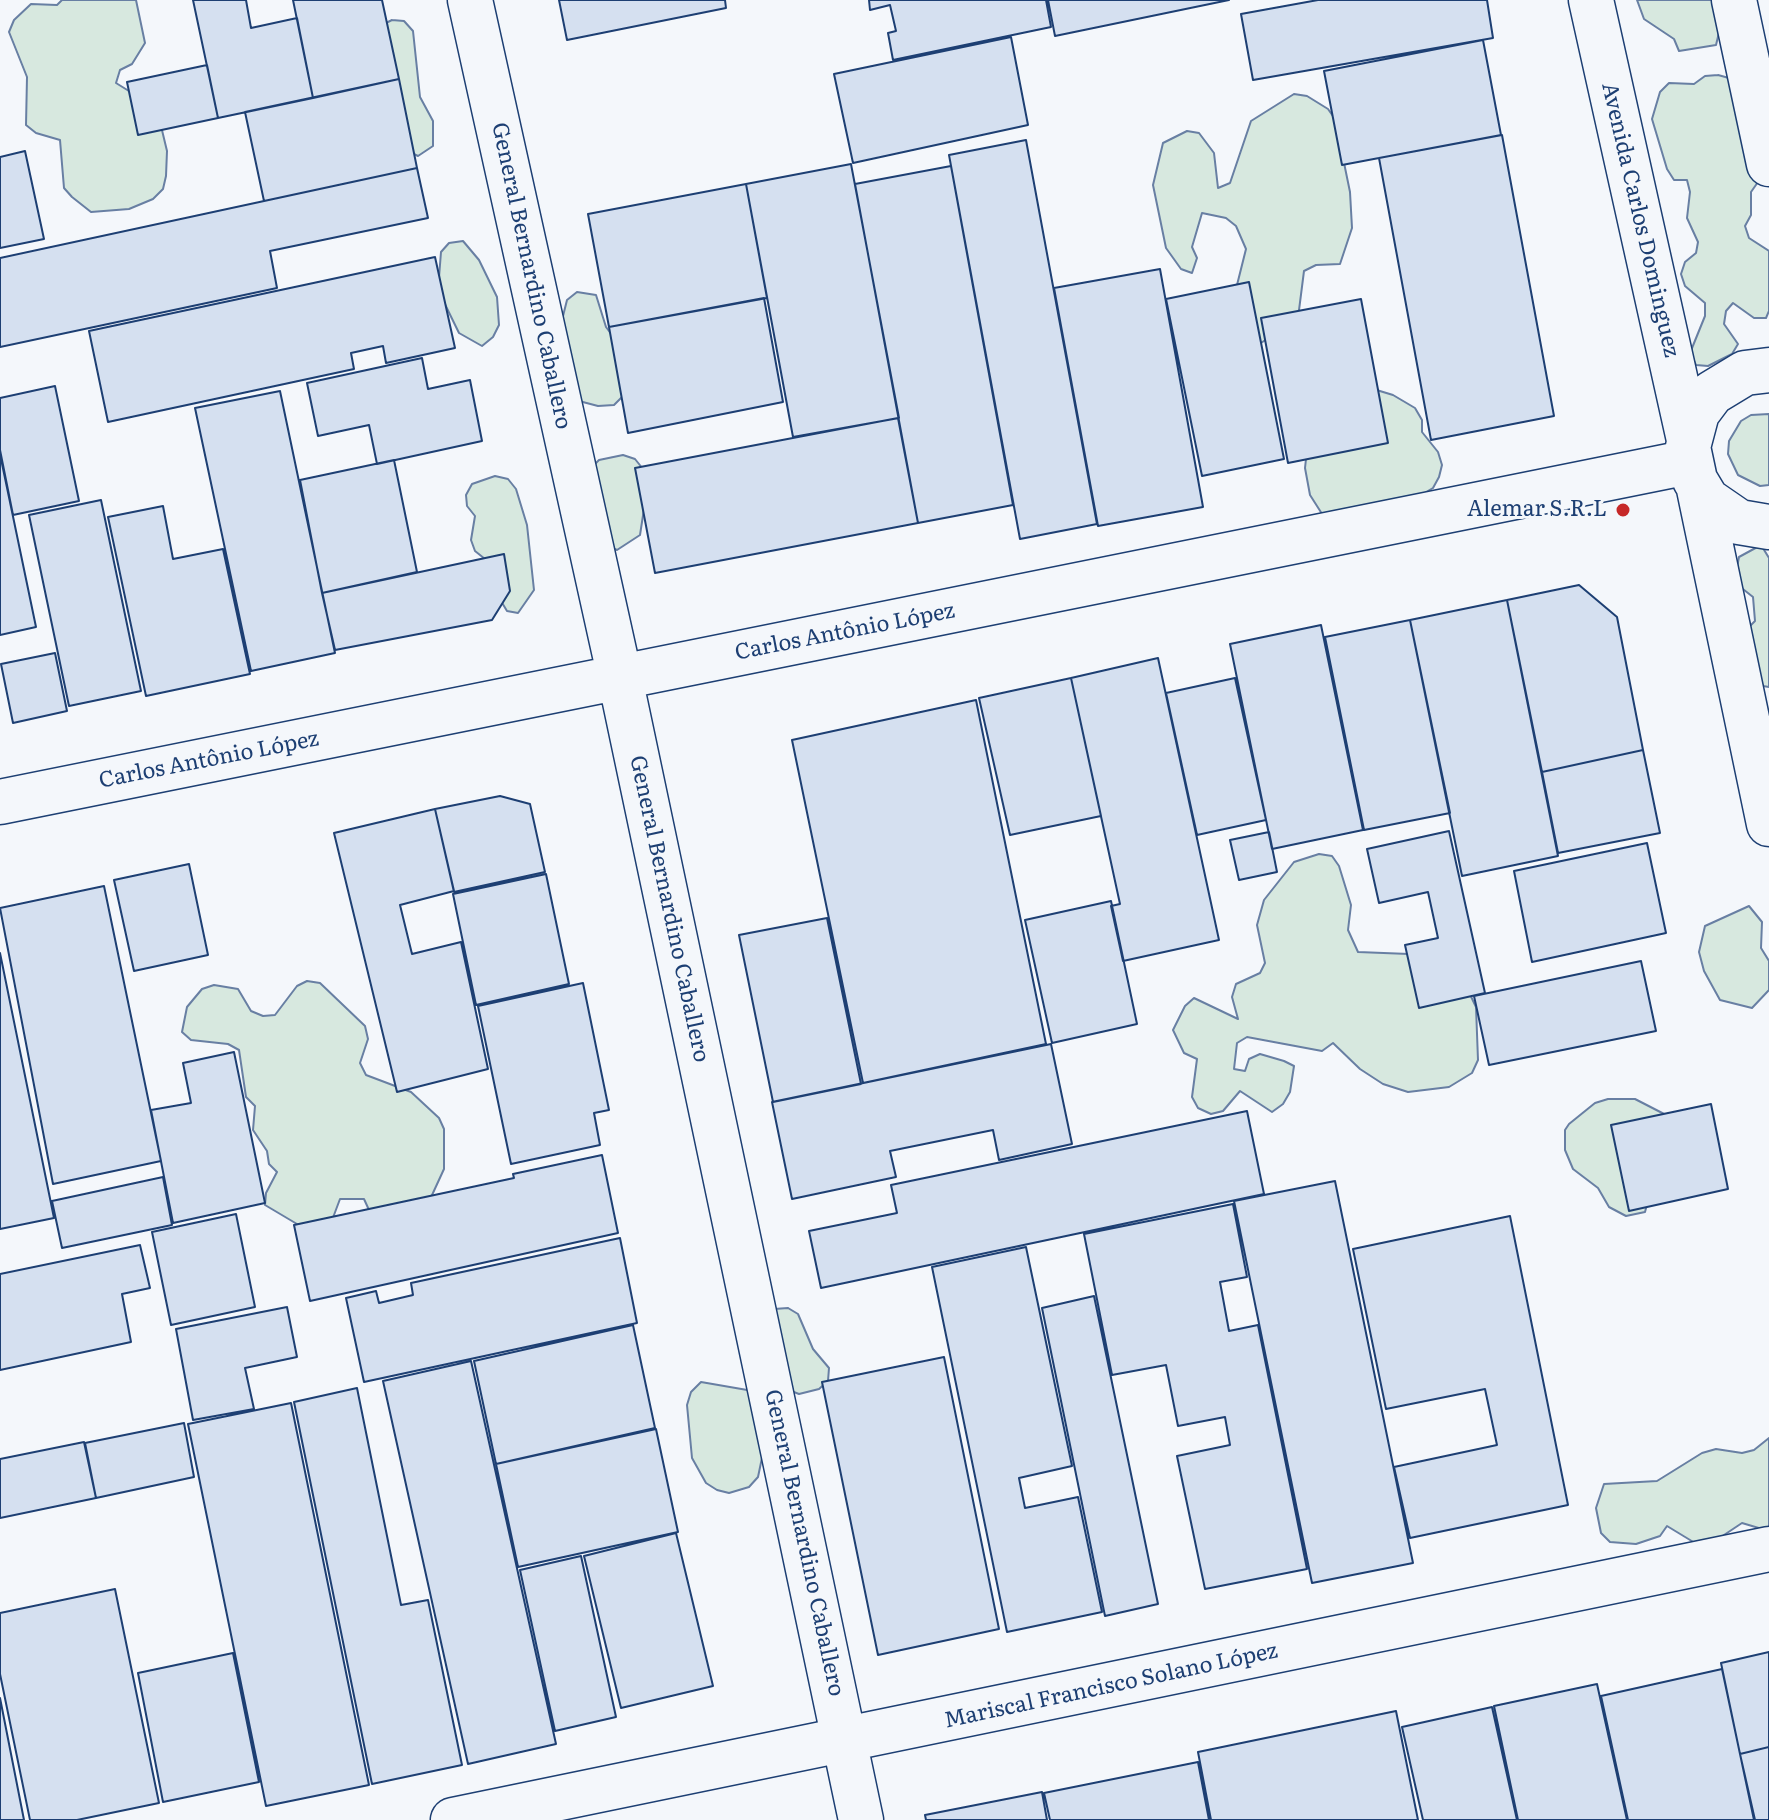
<!DOCTYPE html>
<meta charset="utf-8">
<style>
body{margin:0}
canvas{display:block;background:#f4f7fb}
</style>
<canvas width="1769" height="1820"></canvas>
<script>
const c = document.querySelector('canvas').getContext('2d');
c.lineJoin = 'round';
function fillPath(path, color) {
  c.fillStyle = color;
  c.fill(path, 'evenodd');
}
function toPath(rows) {
  const path = new Path2D();
  for (const r of rows) {
    path.moveTo(r[0], r[1]);
    for (let i = 2; i < r.length; i += 2) path.lineTo(r[i], r[i + 1]);
  }
  return path;
}
function stroke(path, color, width, dash) {
  c.strokeStyle = color;
  c.lineWidth = width;
  c.lineCap = dash ? 'butt' : 'round';
  c.setLineDash(dash || []);
  c.stroke(path);
}
function label(font, color, halo, rows, align = 'center') {
  c.font = font + ' Literata,serif';
  c.lineWidth = 6;
  c.setLineDash([]);
  c.textBaseline = 'middle';
  c.strokeStyle = halo;
  c.fillStyle = color;
  for (const [text, x, y, turn = 0] of rows) {
    c.save();
    c.translate(x, y);
    c.rotate((+turn || 0) * Math.PI / 180);
    c.textAlign = isNaN(turn) ? turn : align;
    if (halo) c.strokeText(text, 0, 0);
    c.fillText(text, 0, 0);
    c.restore();
  }
}
const green = toPath([
 [62,0,136,0,145,43,132,64,120,70,116,83,137,96,161,126,167,151,166,176,163,189,153,199,129,209,91,212,72,197,64,188,60,140,36,133,26,125,27,77,9,32,14,20,31,4,57,5,62,0],
 [1637,0,1714,0,1722,20,1716,45,1679,51,1674,39,1644,19,1637,0],
 [392,20,404,21,413,31,420,97,433,121,433,146,418,156,395,145,380,26,392,20],
 [1718,75,1729,78,1758,182,1751,192,1751,215,1745,226,1749,238,1769,251,1769,311,1766,318,1754,318,1733,303,1726,311,1724,324,1738,344,1732,354,1708,366,1696,365,1690,353,1705,316,1705,303,1685,286,1681,274,1685,262,1696,253,1698,242,1687,218,1690,192,1687,180,1674,180,1667,169,1652,119,1660,92,1669,83,1694,84,1705,76,1718,75],
 [1294,94,1307,96,1328,109,1335,119,1350,192,1352,228,1340,264,1316,265,1304,271,1298,318,1258,345,1230,313,1246,249,1236,226,1226,218,1202,213,1192,247,1197,258,1192,273,1181,269,1166,248,1153,185,1163,143,1187,131,1199,133,1214,153,1218,188,1230,183,1251,121,1294,94],
 [463,241,479,260,497,297,499,325,493,337,482,346,459,333,438,290,441,252,449,243,463,241],
 [577,292,596,295,606,327,618,343,623,396,614,405,598,406,579,401,562,320,567,300,577,292],
 [1370,388,1393,395,1415,408,1422,420,1422,432,1438,452,1442,465,1439,477,1433,488,1401,507,1324,517,1310,495,1305,468,1308,441,1370,388],
 [1769,414,1769,485,1760,486,1738,475,1728,454,1729,441,1741,421,1751,415,1769,414],
 [623,455,635,459,643,469,644,509,640,535,617,550,606,545,590,469,599,460,623,455],
 [495,476,508,479,516,489,527,525,534,590,518,613,507,611,501,601,485,559,475,551,471,540,475,516,467,506,466,495,472,484,495,476],
 [1761,545,1769,558,1769,687,1763,686,1757,674,1747,629,1755,621,1753,597,1734,582,1739,557,1761,545],
 [1319,854,1332,856,1339,866,1351,905,1348,930,1358,952,1409,954,1465,984,1476,1007,1478,1060,1472,1073,1449,1087,1408,1092,1383,1084,1360,1069,1333,1043,1322,1051,1247,1037,1237,1043,1234,1069,1245,1071,1249,1059,1260,1054,1284,1061,1294,1066,1290,1092,1283,1104,1272,1112,1240,1091,1223,1111,1211,1114,1198,1108,1192,1097,1197,1059,1184,1053,1173,1030,1185,1006,1194,998,1238,1019,1232,997,1236,984,1260,973,1265,963,1257,925,1264,900,1294,862,1319,854],
 [1749,906,1762,922,1761,948,1769,961,1769,990,1752,1008,1720,1000,1704,971,1699,952,1705,926,1749,906],
 [307,981,320,983,365,1026,368,1039,360,1063,366,1075,411,1092,439,1118,444,1129,444,1169,427,1206,369,1210,364,1199,340,1199,331,1223,303,1236,297,1224,265,1205,266,1193,277,1172,269,1164,267,1151,253,1130,255,1106,246,1097,239,1050,228,1044,191,1040,182,1032,187,1007,202,989,214,985,238,989,251,1011,263,1016,275,1015,297,986,307,981],
 [1608,1099,1635,1099,1670,1117,1645,1212,1626,1216,1609,1207,1598,1188,1573,1169,1565,1150,1565,1130,1569,1124,1595,1103,1608,1099],
 [788,1308,798,1314,813,1349,829,1368,828,1381,819,1389,799,1394,786,1389,774,1309,788,1308],
 [701,1382,753,1391,763,1453,758,1477,749,1487,729,1493,717,1490,706,1483,692,1458,687,1405,691,1392,701,1382],
 [1769,1438,1769,1531,1742,1523,1721,1537,1695,1543,1667,1526,1660,1536,1636,1544,1610,1542,1601,1533,1596,1508,1604,1484,1657,1481,1702,1453,1716,1449,1742,1453,1754,1450,1769,1438]
]);
fillPath(green, '#d7e8df');
stroke(green, '#687fa3', 2);
const building = toPath([
 [193,0,246,0,251,28,297,18,313,98,218,118,193,0],
 [293,0,382,0,399,79,313,98,293,0],
 [559,0,725,0,726,8,567,40,559,0],
 [869,0,1046,0,1051,27,893,60,888,33,896,31,890,5,870,10,869,0],
 [1048,0,1229,0,1055,36,1048,0],
 [1318,0,1487,0,1493,38,1253,80,1241,14,1318,0],
 [1011,37,1028,125,853,163,834,74,1011,37],
 [1483,40,1501,135,1342,165,1324,71,1483,40],
 [207,65,218,118,138,135,127,82,207,65],
 [399,79,417,168,264,201,245,112,399,79],
 [1502,135,1554,416,1431,440,1379,158,1502,135],
 [1026,140,1097,524,1020,539,949,155,1026,140],
 [25,151,44,239,0,248,0,157,25,151],
 [851,164,899,418,793,437,746,184,851,164],
 [951,166,1013,505,918,523,855,184,951,166],
 [417,168,428,218,270,251,277,288,0,347,0,258,417,168],
 [746,184,767,298,609,327,588,214,746,184],
 [435,257,455,348,386,363,383,346,351,353,354,369,108,422,89,331,435,257],
 [1160,269,1203,507,1098,526,1054,288,1160,269],
 [1249,282,1284,459,1202,476,1166,299,1249,282],
 [764,298,783,402,628,433,609,327,764,298],
 [1361,299,1388,443,1288,463,1261,318,1361,299],
 [422,358,428,389,470,380,482,441,377,464,369,425,318,436,307,383,422,358],
 [55,386,79,501,13,515,0,450,0,398,55,386],
 [280,391,335,653,251,671,195,408,280,391],
 [898,418,918,523,655,573,635,468,898,418],
 [0,454,36,627,0,635,0,454],
 [394,460,417,572,322,593,300,480,394,460],
 [101,500,141,691,69,706,29,515,101,500],
 [163,506,173,559,223,549,250,674,146,696,108,517,163,506],
 [504,554,510,591,492,620,335,650,322,593,504,554],
 [1579,585,1617,617,1643,750,1542,772,1507,600,1579,585],
 [1507,600,1558,856,1462,876,1410,620,1507,600],
 [1410,620,1450,813,1364,830,1325,637,1410,620],
 [1321,625,1363,830,1272,849,1230,644,1321,625],
 [55,653,67,711,13,723,1,664,55,653],
 [1158,658,1219,940,1123,961,1111,906,1120,904,1071,678,1158,658],
 [1071,678,1101,816,1010,835,979,698,1071,678],
 [1235,678,1266,820,1197,835,1166,693,1235,678],
 [976,700,1046,1044,863,1083,792,740,976,700],
 [1643,750,1660,833,1558,853,1542,772,1643,750],
 [500,796,530,804,545,872,454,892,435,809,500,796],
 [435,809,454,891,400,905,412,954,461,942,488,1069,397,1092,334,833,435,809],
 [1449,831,1485,993,1419,1008,1405,945,1438,938,1428,892,1379,903,1367,849,1449,831],
 [1269,832,1277,872,1239,880,1230,840,1269,832],
 [1647,843,1666,933,1532,962,1514,871,1647,843],
 [189,864,208,955,134,971,114,880,189,864],
 [546,874,569,984,476,1005,453,894,546,874],
 [104,886,161,1161,53,1184,0,908,104,886],
 [1111,901,1137,1024,1052,1043,1025,920,1111,901],
 [827,918,861,1084,773,1102,739,935,827,918],
 [0,953,54,1218,0,1229,0,953],
 [1641,961,1656,1031,1489,1065,1474,996,1641,961],
 [583,983,609,1110,594,1113,600,1145,511,1164,478,1006,583,983],
 [1051,1044,1072,1144,999,1160,993,1130,890,1151,896,1177,792,1199,772,1102,1051,1044],
 [234,1052,265,1203,173,1223,151,1110,191,1103,183,1063,234,1052],
 [1711,1104,1728,1189,1629,1211,1611,1125,1711,1104],
 [1247,1111,1264,1194,821,1288,809,1231,897,1213,891,1185,1247,1111],
 [602,1155,618,1233,310,1301,294,1225,514,1178,513,1174,602,1155],
 [163,1177,172,1225,62,1248,52,1201,163,1177],
 [1335,1181,1413,1563,1312,1583,1234,1201,1335,1181],
 [1233,1204,1247,1277,1220,1282,1229,1331,1258,1325,1307,1569,1205,1589,1177,1456,1230,1445,1225,1417,1178,1426,1166,1365,1112,1375,1084,1234,1233,1204],
 [236,1214,255,1307,171,1325,152,1232,236,1214],
 [1510,1216,1568,1505,1410,1538,1394,1467,1497,1445,1485,1389,1386,1409,1353,1249,1510,1216],
 [620,1238,637,1323,364,1382,346,1298,376,1291,379,1303,413,1295,411,1283,620,1238],
 [140,1245,150,1288,122,1294,131,1342,0,1370,0,1274,140,1245],
 [1026,1247,1072,1466,1019,1478,1025,1508,1078,1497,1102,1612,1007,1632,932,1267,1026,1247],
 [1094,1296,1158,1604,1105,1616,1042,1308,1094,1296],
 [287,1307,297,1357,245,1368,254,1409,193,1420,176,1329,287,1307],
 [633,1325,655,1428,496,1464,474,1361,633,1325],
 [944,1357,999,1629,878,1655,822,1382,944,1357],
 [471,1361,556,1744,468,1764,383,1381,471,1361],
 [357,1388,401,1605,428,1600,462,1765,372,1784,294,1402,357,1388],
 [291,1403,369,1785,266,1806,188,1424,291,1403],
 [184,1423,194,1477,96,1498,85,1443,184,1423],
 [656,1429,678,1532,518,1567,496,1464,656,1429],
 [84,1442,96,1498,0,1518,0,1459,84,1442],
 [676,1533,713,1686,621,1708,584,1556,676,1533],
 [581,1556,616,1717,555,1731,520,1570,581,1556],
 [115,1589,159,1803,77,1820,30,1820,0,1674,0,1613,115,1589],
 [1769,1652,1769,1747,1740,1754,1721,1663,1769,1652],
 [233,1653,259,1782,163,1802,138,1673,233,1653],
 [1722,1669,1754,1820,1628,1820,1601,1696,1722,1669],
 [1597,1684,1627,1820,1518,1820,1494,1706,1597,1684],
 [0,1698,24,1820,0,1820,0,1698],
 [1492,1707,1517,1820,1423,1820,1402,1727,1492,1707],
 [1396,1711,1418,1820,1211,1820,1198,1752,1396,1711],
 [1769,1747,1769,1820,1755,1820,1740,1754,1769,1747],
 [1198,1762,1209,1820,1050,1820,1044,1793,1198,1762],
 [1042,1792,1047,1820,926,1820,925,1815,1042,1792]
]);
fillPath(building, '#d5e0f0');
stroke(building, '#1d3f73', 2);
const minor = toPath([
 [470,0,620,678,861,1820],
 [0,802,1689,462],
 [453,1820,1769,1549]
]);
const secondary = toPath([
 [1591,0,1689,440],
 [1734,0,1769,164],
 [1769,370,1745,373,1712,393,1697,413,1688,447,1695,480,1707,500,1739,522,1769,527],
 [1699,489,1769,824]
]);
stroke(minor, '#1d3f73', 47);
stroke(secondary, '#1d3f73', 47);
stroke(minor, '#f4f7fb', 44);
stroke(secondary, '#f4f7fb', 44);
for (const [x, y, r, color] of [
 [1623,510,8,"#c62828"]
]) {
  const dot = new Path2D();
  dot.arc(x, y, r, 0, 2 * Math.PI);
  c.fillStyle = color;
  c.fill(dot);
  stroke(dot, '#f4f7fb', 3);
}
label('22px', '#1d3f73', '#f4f7fb', [
 ["Avenida Carlos Dominguez",1640,220,77],
 ["General Bernardino Caballero",531,276,78],
 ["Carlos Antônio López",845,632,-11],
 ["Carlos Antônio López",209,760,-11],
 ["General Bernardino Caballero",669,909,78],
 ["General Bernardino Caballero",804,1543,78],
 ["Mariscal Francisco Solano López",1111,1686,-12]
]);
label('22px', '#1d3f73', '#f4f7fb', [
 ["Alemar S.R.L",1607,510]
], 'right');
</script>
